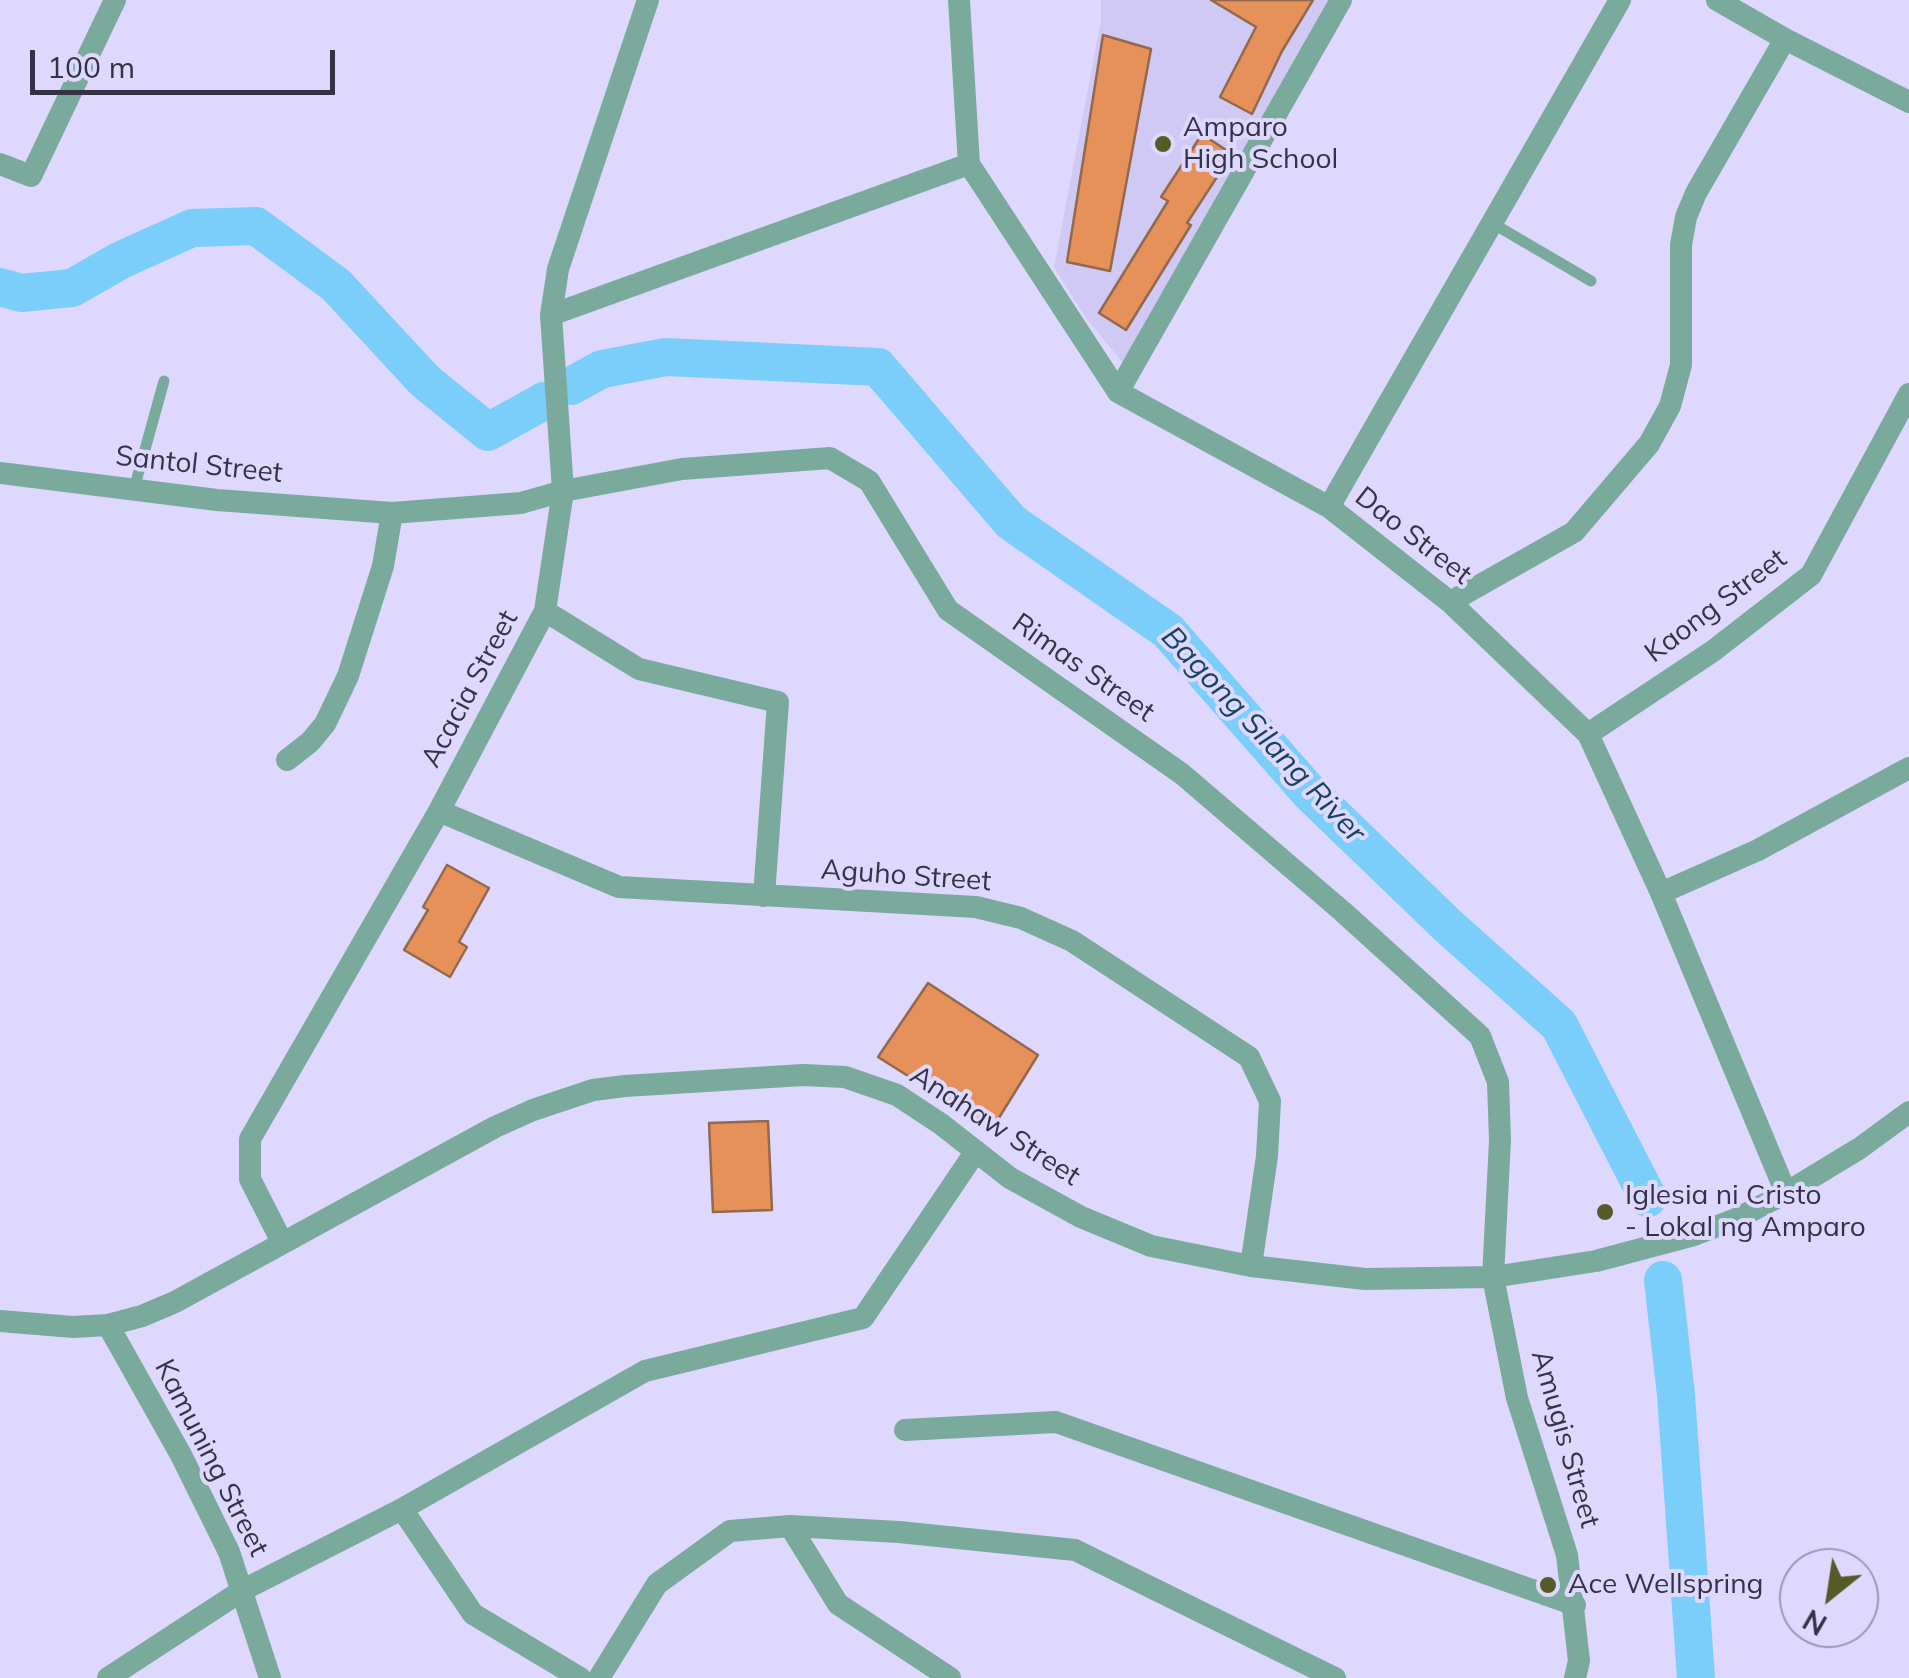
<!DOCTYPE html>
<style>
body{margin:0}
#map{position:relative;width:1909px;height:1678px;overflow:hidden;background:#ded8ff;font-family:Mulish,sans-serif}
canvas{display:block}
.north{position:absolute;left:1779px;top:1548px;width:100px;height:100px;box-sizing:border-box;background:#ded8ff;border:2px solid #9b96b5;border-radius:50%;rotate:210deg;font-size:28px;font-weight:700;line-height:40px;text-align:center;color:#363245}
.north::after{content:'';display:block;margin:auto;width:35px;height:45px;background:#565a27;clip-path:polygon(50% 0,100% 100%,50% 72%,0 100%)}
.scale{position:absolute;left:30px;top:50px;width:305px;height:45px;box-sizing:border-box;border:5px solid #363245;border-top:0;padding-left:12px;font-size:30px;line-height:35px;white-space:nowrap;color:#363245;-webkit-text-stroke:8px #ded8ff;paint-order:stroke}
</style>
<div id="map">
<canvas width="1909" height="1678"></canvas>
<div class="north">N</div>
<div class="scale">100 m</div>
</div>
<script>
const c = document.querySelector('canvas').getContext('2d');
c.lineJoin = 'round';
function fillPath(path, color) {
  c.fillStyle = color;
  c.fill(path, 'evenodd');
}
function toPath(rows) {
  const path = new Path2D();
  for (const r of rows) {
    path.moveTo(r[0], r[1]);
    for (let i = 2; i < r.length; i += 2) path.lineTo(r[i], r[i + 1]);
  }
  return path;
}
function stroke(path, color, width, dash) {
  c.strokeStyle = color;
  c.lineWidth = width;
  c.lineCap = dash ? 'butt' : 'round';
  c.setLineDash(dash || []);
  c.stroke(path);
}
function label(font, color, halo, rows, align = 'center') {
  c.font = font + ' Mulish,sans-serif';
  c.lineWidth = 8;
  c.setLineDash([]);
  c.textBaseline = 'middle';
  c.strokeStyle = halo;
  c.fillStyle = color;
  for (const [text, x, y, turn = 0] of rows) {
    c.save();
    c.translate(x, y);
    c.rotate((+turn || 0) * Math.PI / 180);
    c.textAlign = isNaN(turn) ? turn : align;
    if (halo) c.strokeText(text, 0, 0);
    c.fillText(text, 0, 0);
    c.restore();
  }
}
fillPath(toPath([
 [1101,0,1331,0,1123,363,1086,318,1054,267,1101,20]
]), '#d0c9f4');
stroke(toPath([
 [0,287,21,293,72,288,121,260,192,228,256,226,336,285,425,381,488,432,544,401],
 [571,386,602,369,666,357,878,367,1011,522,1168,631,1309,792,1447,925,1559,1025,1648,1198],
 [1663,1280,1676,1395,1696,1678]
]), '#7bcef9', 38);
const building = toPath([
 [1211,0,1313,0,1282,51,1252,114,1220,97,1256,27,1211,0],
 [1103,35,1151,49,1110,271,1067,262,1103,35],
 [1202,134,1232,154,1187,223,1191,225,1126,330,1099,313,1168,201,1161,197,1202,134],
 [447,865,489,888,459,942,467,947,450,977,404,950,428,910,423,907,447,865],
 [928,983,1038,1055,992,1129,878,1057,928,983],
 [768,1121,772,1210,713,1212,709,1123,768,1121]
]);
fillPath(building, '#e69159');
stroke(building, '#92684e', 2.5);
stroke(toPath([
 [1492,223,1591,281],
 [134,489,164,381]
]), '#7aaa9b', 11);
stroke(toPath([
 [959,0,969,164,1118,392,1329,507,1450,602,1588,734,1661,893,1786,1193],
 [1717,0,1785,39,1909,102],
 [0,164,31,176,115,0],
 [551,315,969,164],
 [1118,392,1341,0],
 [0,473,217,500,392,513,521,503,563,491,682,469,830,458,869,481,948,610,1182,774,1342,911,1480,1036,1498,1082,1500,1140,1493,1277,1517,1398,1567,1555,1579,1661,1575,1678],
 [1329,507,1620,0],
 [1450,602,1574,532,1649,444,1670,406,1681,365,1681,245,1686,217,1696,193,1785,39],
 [545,611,639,669,778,702,764,896],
 [1588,734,1713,651,1811,575,1909,394],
 [287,760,310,742,325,724,348,676,383,566,392,513],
 [439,811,619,887,976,907,1021,918,1072,941,1249,1057,1270,1101,1267,1156,1251,1266],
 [1661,893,1758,850,1909,768],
 [282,1242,250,1179,250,1139,439,811,545,611,563,491,551,315,558,269,648,0],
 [0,1321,73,1327,108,1325,142,1316,175,1302,495,1127,533,1110,593,1090,625,1086,803,1075,845,1077,897,1095,941,1124,1010,1178,1081,1217,1151,1246,1251,1266,1365,1279,1493,1277,1596,1261,1694,1235,1736,1219,1786,1193,1860,1148,1909,1112],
 [108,1325,181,1455,229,1552,270,1678],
 [905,1430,1056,1422,1575,1605],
 [402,1509,473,1614,580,1678],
 [790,1526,838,1604,950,1678],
 [108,1678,243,1590,402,1509,645,1371,863,1318,976,1151],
 [599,1678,657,1584,730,1531,790,1526,899,1532,1075,1550,1335,1678]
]), '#7aaa9b', 22);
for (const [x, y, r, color] of [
 [1163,144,10,"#565a27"],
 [1605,1212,10,"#565a27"],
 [1548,1585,10,"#565a27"]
]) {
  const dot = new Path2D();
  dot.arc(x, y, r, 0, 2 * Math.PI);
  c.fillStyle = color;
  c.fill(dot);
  stroke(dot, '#ded8ff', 4);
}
label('28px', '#363245', '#ded8ff', [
 ["Amparo",1183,128],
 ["High School",1183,160],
 ["Iglesia ni Cristo",1625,1196],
 ["- Lokal ng Amparo",1625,1228],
 ["Ace Wellspring",1568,1585]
], 'left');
label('28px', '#363245', '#ded8ff', [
 ["Santol Street",199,465,6],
 ["Dao Street",1413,536,38],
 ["Kaong Street",1716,606,-37],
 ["Rimas Street",1083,668,35],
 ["Acacia Street",470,689,-62],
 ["Aguho Street",906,876,4],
 ["Anahaw Street",995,1126,33],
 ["Amugis Street",1565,1439,74],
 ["Kamuning Street",211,1458,63]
]);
label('italic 30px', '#16445b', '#ded8ff', [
 ["Bagong Silang River",1263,735,47]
]);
</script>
